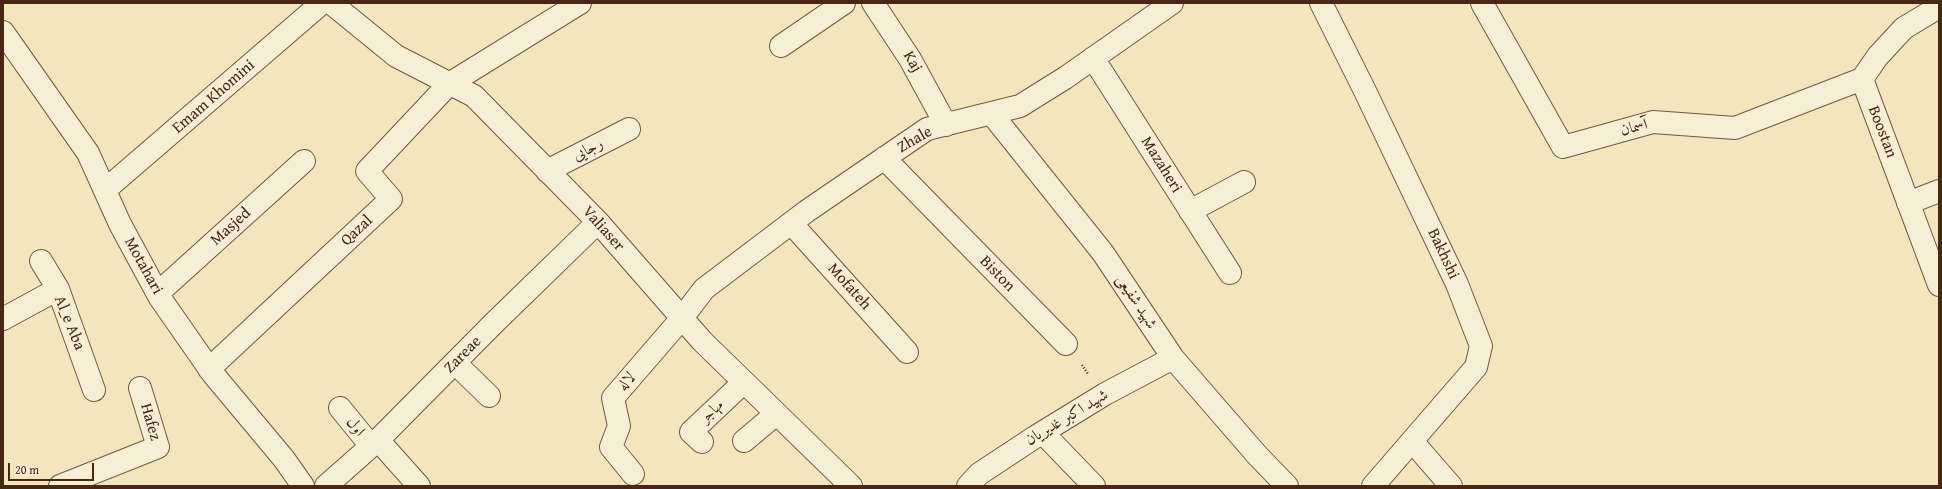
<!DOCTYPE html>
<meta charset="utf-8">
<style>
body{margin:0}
#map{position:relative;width:1942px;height:489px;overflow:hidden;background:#f3e6be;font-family:"Gentium Book Plus",serif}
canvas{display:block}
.frame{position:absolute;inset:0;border:4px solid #472816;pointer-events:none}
.scale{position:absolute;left:8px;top:463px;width:86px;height:18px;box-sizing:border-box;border:2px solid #472816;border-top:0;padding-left:5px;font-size:12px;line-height:14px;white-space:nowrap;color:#472816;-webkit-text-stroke:3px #f7efd5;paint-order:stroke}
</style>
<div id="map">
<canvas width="1942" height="489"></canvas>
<div class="frame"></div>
<div class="scale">20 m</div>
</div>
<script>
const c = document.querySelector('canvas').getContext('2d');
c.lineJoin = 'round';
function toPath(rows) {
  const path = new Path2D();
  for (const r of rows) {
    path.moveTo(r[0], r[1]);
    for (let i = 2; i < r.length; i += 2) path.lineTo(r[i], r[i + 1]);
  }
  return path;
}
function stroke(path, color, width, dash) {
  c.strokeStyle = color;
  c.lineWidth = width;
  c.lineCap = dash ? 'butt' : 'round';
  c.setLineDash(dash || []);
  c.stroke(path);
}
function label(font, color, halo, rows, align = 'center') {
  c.font = font + ' "Gentium Book Plus",Amiri,serif';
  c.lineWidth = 3;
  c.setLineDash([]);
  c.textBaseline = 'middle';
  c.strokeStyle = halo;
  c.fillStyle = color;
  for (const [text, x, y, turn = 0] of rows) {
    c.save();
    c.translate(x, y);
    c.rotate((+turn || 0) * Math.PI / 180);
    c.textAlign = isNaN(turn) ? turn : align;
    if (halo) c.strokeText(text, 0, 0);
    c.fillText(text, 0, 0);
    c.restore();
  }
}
const minor = toPath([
 [331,3,396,56,474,96,598,222,702,341,851,486],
 [873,3,910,59,946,125],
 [1321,3,1365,91,1457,284,1481,346,1476,367,1373,486],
 [1482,3,1563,147,1653,122,1735,128,1862,79],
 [3,32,88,153,120,224,160,298,213,374,284,459,303,486],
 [781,46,844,3],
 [1093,58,1230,273],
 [991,113,1103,253,1173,358,1257,455,1287,486],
 [884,158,1066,344],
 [547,171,629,129],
 [105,190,322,3],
 [1908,203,1939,191],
 [1190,211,1244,182],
 [791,223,907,352],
 [41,261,58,289],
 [158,293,304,161],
 [3,319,58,289,94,390],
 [455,363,489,396],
 [209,369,391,199,367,171,449,84,580,3],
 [340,408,371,446],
 [1043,433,1094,486],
 [378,440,419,486],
 [744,441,776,414],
 [1412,441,1451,486],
 [702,442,691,432,744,382],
 [633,474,611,447,619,426,613,398,682,318,704,289,807,211,927,129,1020,106,1065,78,1172,3],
 [60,486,158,447,140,388],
 [326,486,378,440,494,323,598,222],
 [968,486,979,474,1035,437,1105,394,1173,358]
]);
const tertiary = toPath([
 [1939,7,1904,28,1878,56,1862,79,1939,285]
]);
stroke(minor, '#725840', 24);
stroke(tertiary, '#725840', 24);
stroke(toPath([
 [1082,365,1088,374]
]), '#472816', 2.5, [1, 2]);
stroke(minor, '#f7efd5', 22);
stroke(tertiary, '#f7efd5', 22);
label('16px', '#472816', '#f7efd5', [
 ["Kaj",912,62,60],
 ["Emam Khomini",214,97,-41],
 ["آسمان",1634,128,-14],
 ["Boostan",1882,132,69],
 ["Zhale",915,140,-30],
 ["رجایی",588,150,-27],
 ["Mazaheri",1161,165,58],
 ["Masjed",231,227,-42],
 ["Valiaser",603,229,48],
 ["Qazal",357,231,-43],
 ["Bakhshi",1443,254,65],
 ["Motahari",143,266,61],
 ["Biston",997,274,46],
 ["Mofateh",849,287,48],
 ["شهید شفیعی",1136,302,57],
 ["Al_e Aba",69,323,68],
 ["Zareae",463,355,-45],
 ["لاله",627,382,-50],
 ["مهاجر",712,412,-43],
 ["شهید اکبر غدیریان",1067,418,-31],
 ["Hafez",150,422,74],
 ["اول",355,427,51]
]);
</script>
